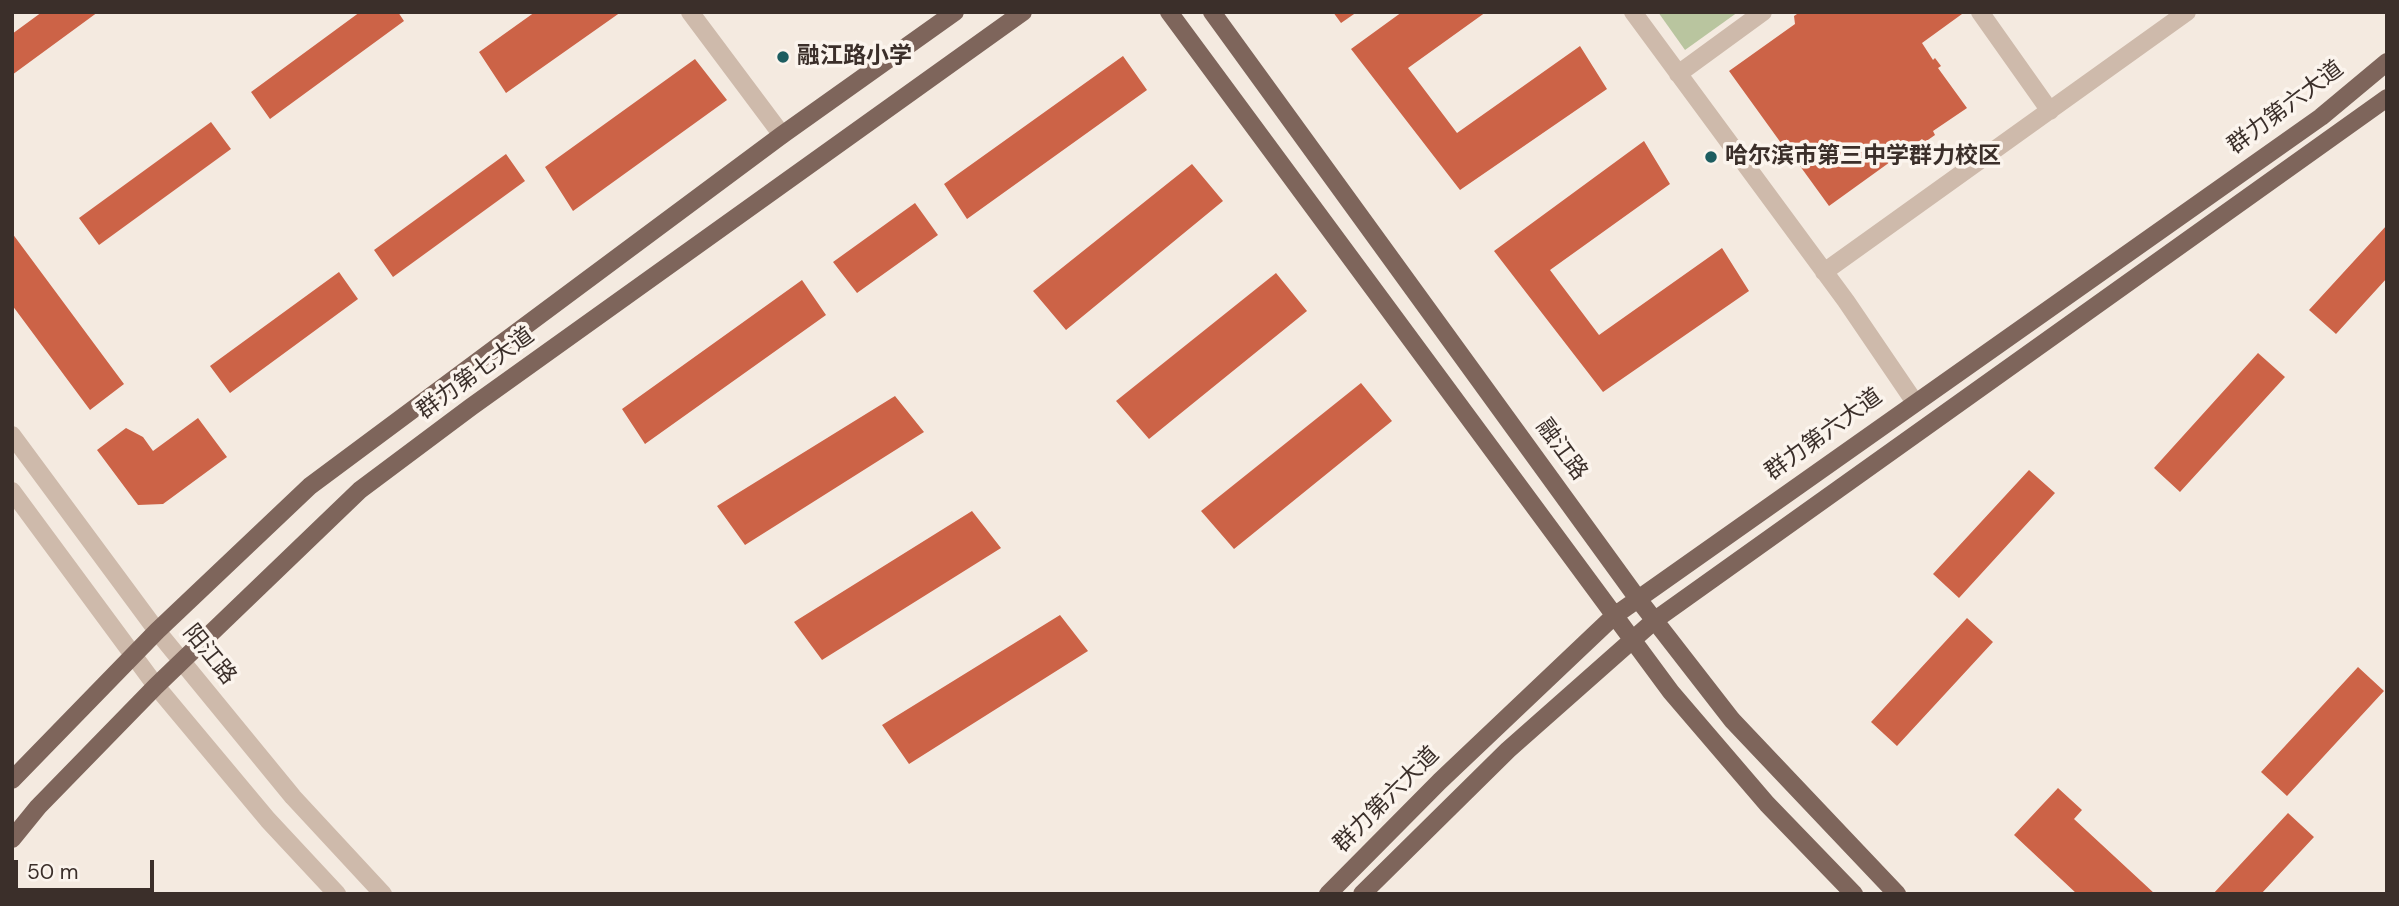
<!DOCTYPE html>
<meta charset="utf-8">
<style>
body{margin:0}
#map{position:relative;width:2399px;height:906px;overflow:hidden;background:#f4eae0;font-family:"DM Sans",sans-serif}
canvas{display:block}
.frame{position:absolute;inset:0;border:14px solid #3b2f2a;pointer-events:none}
.scale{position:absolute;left:14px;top:860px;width:140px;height:32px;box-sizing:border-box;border:4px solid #3b2f2a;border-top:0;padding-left:9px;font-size:21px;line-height:24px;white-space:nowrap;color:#3b2f2a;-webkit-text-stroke:5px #fbf4ed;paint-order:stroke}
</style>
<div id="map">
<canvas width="2399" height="906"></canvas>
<div class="frame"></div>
<div class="scale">50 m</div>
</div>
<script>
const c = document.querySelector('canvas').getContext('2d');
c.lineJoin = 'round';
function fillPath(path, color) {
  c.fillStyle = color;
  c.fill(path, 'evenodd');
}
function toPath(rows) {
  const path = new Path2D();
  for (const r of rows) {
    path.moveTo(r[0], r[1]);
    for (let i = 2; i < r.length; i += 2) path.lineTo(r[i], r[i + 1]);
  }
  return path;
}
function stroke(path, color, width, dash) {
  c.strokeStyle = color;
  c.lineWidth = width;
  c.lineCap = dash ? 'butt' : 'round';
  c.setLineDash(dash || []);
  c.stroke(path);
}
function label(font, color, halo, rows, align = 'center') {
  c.font = font + ' "DM Sans","Noto Sans SC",sans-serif';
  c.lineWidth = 7;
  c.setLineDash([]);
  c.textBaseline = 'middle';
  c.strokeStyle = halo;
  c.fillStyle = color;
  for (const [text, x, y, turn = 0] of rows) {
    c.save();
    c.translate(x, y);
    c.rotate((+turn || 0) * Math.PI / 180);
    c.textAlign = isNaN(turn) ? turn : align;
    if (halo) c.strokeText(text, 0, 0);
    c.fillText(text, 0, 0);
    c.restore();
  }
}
fillPath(toPath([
 [1658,12,1738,12,1685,50]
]), '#b9c59f');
fillPath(toPath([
 [42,12,98,12,12,75,12,34],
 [360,12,398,12,404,21,270,119,251,92],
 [535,12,621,12,506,93,479,52],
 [1333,12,1357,12,1341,23],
 [1402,12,1486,12,1408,68,1457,133,1580,46,1607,89,1460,190,1351,49],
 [1800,12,1962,14,1922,43,1933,60,1935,58,1941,66,1938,68,1967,108,1933,131,1935,135,1925,142,1922,139,1829,206,1800,166,1803,163,1785,140,1781,143,1729,71,1795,24,1794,16],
 [1123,56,1147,90,967,219,944,184],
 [695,59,727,100,573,211,545,167],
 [211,122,231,149,99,245,79,218],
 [1644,141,1670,184,1550,270,1599,335,1722,248,1749,291,1603,392,1494,251],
 [506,154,525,181,393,277,374,250],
 [1192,164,1223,201,1066,330,1033,291],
 [915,203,938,235,857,293,833,262],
 [2387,225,2387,278,2336,334,2309,310],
 [12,233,124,384,90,410,12,305],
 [339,272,358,299,230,393,210,366],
 [1276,273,1307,311,1149,439,1116,401],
 [802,280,826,315,645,444,622,409],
 [2258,353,2285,377,2180,492,2154,468],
 [1361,383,1392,421,1234,549,1201,511],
 [895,396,924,432,745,545,717,506],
 [198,418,227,457,163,504,138,505,97,450,126,428,143,437,153,451],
 [2029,470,2055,493,1959,598,1933,574],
 [972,511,1001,548,822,660,794,622],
 [1060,615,1088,651,909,764,882,725],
 [1967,618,1993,642,1897,746,1871,722],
 [2358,667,2384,691,2287,796,2261,772],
 [2058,788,2082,810,2074,819,2155,894,2077,894,2014,835],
 [2288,813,2314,837,2261,894,2213,894]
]), '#cc6347');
stroke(toPath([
 [690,12,782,135],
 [1633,12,1846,301,1914,401],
 [1980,12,2050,111],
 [1678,74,1763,12],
 [1824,272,2187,12],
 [12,435,157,631,293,797,383,894],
 [12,491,156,686,268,820,337,894]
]), '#cebaab', 18);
stroke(toPath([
 [1169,12,1671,692,1767,804,1854,894],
 [1212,12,1638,599,1732,720,1897,894],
 [12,780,157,631,310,486,782,135,955,12],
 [12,839,38,807,156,686,360,490,471,407,1023,12],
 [1328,894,1440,781,1614,616,2321,117,2387,62],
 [1362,894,1508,750,1655,620,2387,98]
]), '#7e655b', 18);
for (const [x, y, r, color] of [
 [783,57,7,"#1d5d60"],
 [1711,157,7,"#1d5d60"]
]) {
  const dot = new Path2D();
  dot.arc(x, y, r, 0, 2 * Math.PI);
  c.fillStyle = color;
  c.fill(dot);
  stroke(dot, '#fbf4ed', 2.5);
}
label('bold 23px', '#3b2f2a', '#fbf4ed', [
 ["融江路小学",797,57],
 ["哈尔滨市第三中学群力校区",1725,157]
], 'left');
label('23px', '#3b2f2a', '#fbf4ed', [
 ["群力第六大道",2286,108,-37],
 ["群力第七大道",476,374,-36],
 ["群力第六大道",1824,435,-36],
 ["融江路",1561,450,54],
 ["阳江路",209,655,51],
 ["群力第六大道",1387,800,-45]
]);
</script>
